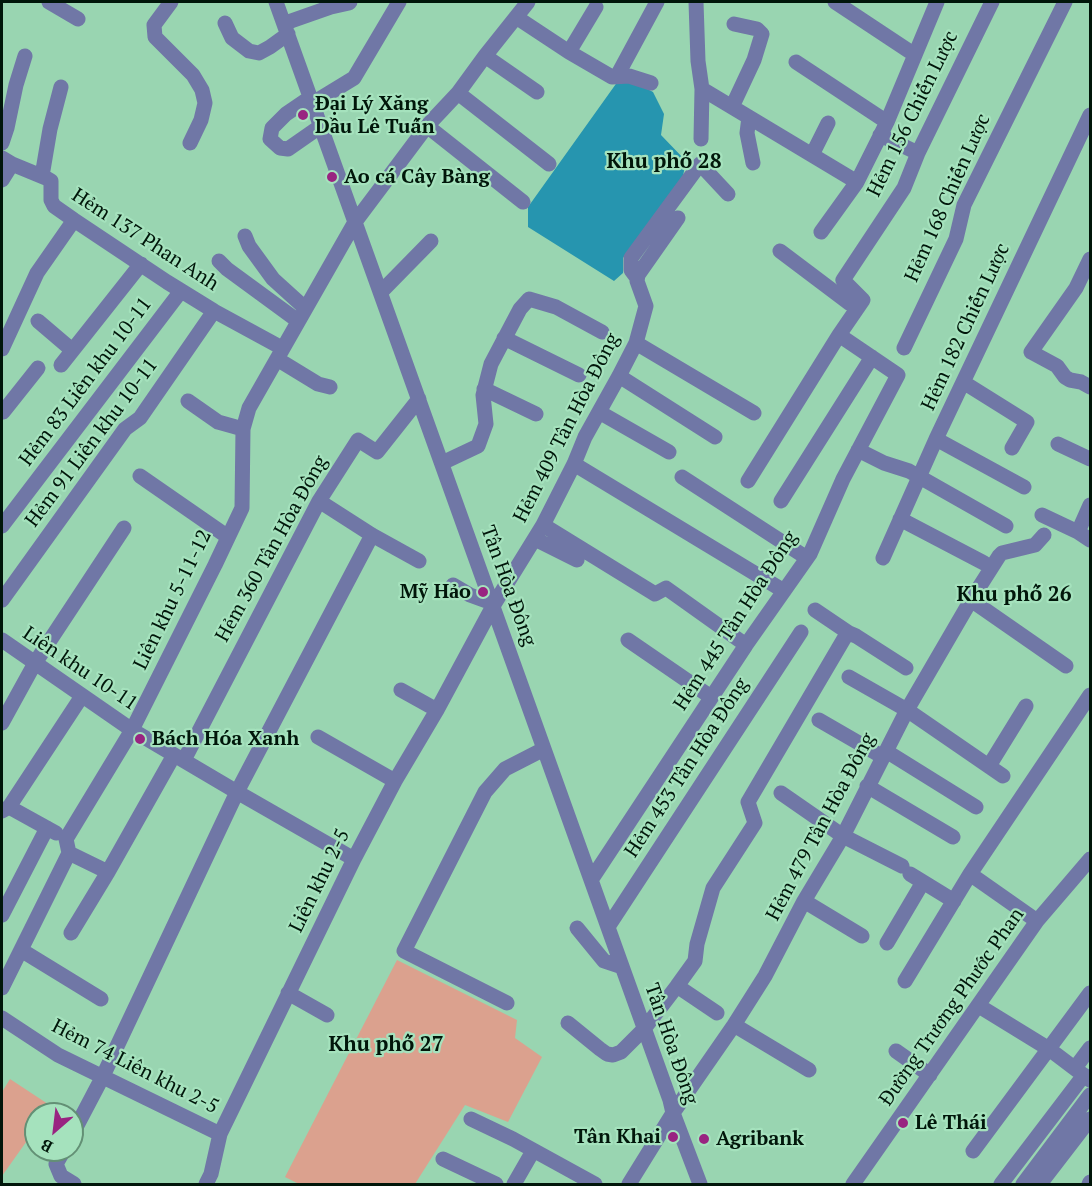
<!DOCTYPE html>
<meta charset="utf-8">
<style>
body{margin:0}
#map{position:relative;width:1092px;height:1186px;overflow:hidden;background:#99d5b1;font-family:"PT Serif",serif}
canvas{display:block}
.frame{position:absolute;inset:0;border:3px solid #01160a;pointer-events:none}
.north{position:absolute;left:24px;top:1102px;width:60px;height:60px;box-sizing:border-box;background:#a5e2bd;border:2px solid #639075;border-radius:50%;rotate:208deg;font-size:16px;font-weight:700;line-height:24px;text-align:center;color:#01160a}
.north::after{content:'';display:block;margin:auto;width:21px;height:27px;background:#992481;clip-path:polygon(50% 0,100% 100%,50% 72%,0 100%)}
</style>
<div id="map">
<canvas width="1092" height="1186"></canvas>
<div class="frame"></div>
<div class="north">B</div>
</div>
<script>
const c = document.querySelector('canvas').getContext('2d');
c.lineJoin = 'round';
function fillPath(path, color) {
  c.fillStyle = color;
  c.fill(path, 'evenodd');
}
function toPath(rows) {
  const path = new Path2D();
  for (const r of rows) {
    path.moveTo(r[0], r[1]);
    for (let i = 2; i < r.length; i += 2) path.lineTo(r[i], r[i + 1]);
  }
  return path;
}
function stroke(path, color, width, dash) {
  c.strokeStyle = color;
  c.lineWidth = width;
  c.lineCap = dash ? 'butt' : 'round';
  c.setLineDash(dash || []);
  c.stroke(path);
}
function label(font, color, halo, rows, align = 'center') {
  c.font = font + ' "PT Serif",serif';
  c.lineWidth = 4.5;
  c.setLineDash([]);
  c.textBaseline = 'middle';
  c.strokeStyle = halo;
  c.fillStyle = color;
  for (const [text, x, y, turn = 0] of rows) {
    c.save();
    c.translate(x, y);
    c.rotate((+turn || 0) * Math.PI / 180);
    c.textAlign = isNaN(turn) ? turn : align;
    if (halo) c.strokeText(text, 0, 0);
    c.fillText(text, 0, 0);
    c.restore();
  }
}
fillPath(toPath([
 [397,960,517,1020,515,1038,542,1057,508,1122,465,1105,415,1184,299,1184,285,1177],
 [10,1079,51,1106,46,1114,36,1114,36,1128,2,1176,2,1092]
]), '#dba18e');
fillPath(toPath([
 [618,81,636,83,653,92,664,114,661,135,686,161,683,176,623,258,623,273,614,281,528,227,528,207]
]), '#2695af');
stroke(toPath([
 [49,2,78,19],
 [171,2,154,25,155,37,193,75,202,90,205,103,201,120,190,143],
 [276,2,670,1100,673,1113,700,1184],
 [696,2,698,61,702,89,701,139],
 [835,2,915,55],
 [516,17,569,52,612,77,629,76,651,83],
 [225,23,232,38,249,51,259,53,270,47,288,34],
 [285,25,291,21,331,7,349,3,350,2],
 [569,52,596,7],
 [485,56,537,92],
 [796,62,887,122],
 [617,76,657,2],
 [702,89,857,182],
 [458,93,549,164],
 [311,97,286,114,272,128,270,139,280,148,288,149,321,126],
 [313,103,354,78,399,2],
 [732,107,754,60,762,34,757,29,734,24],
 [749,117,747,133,753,163],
 [427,126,523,202],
 [880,135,918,153],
 [2,143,7,128,16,85,25,56],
 [812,155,828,123],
 [2,158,12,164,46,178,51,181,51,200,54,206,74,220,167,282,214,311,282,348],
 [42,176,50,129,61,87],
 [2,180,12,164],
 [821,232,857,182,887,122,937,2],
 [245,236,249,246,273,279,305,308],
 [780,251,849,303,857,307],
 [1090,259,1076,288,1031,352,1057,366,1065,377,1070,380,1081,382,1090,387],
 [219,261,227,269,298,321],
 [637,278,631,270,631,258,700,164,728,194],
 [381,292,431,241],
 [38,321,72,350],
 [504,338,579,375],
 [636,343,754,413],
 [904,348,956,239,964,205,1065,2],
 [2,349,37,273,74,220],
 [277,359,318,384,330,387],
 [61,365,141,264],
 [619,376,715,437],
 [963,382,1027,422,1012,448],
 [484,389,536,414],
 [188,401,218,422,243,429],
 [3,412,38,368],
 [599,412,669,452],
 [936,439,1024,487],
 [1058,444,1090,459],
 [858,450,884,463,909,471,1006,526],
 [442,463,478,446,486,424,483,395,491,364,520,309,529,299,556,307,602,332],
 [574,464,784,591],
 [140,476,228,537],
 [682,477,807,558],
 [748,481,839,335,863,300,843,280,904,188,918,153,992,2],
 [319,501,372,535,419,561],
 [781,501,872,357],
 [1042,515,1078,532,1090,540],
 [900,519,984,563],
 [543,525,655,594,666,588,746,645],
 [2,526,181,291],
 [1078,532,1090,505],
 [535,539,577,560],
 [883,558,936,439,1090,115],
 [453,585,470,595,492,603],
 [2,600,125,429,140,418,214,311],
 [971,600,1066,666],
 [815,610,849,633],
 [2,640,132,730,237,792,354,859],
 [628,640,711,697],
 [849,677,907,710,1003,776],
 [401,690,437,710],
 [819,720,883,757],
 [2,723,35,663,124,528],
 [318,737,395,781],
 [886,751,976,807],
 [184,760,319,501,358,440,377,452,419,399],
 [989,766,1026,706],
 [867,786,953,837],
 [781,793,843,836,902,866],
 [9,807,56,833],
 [2,811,9,807,82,696],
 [69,853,108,872],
 [910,874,954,901],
 [970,874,1037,921],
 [591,880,746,645,810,554,843,479,898,375,839,335],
 [804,901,862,936],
 [2,915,47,828],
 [608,927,801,632],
 [577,928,604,961,622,967],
 [71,933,108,872,174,755],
 [887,943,923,882],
 [21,950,101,999],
 [905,981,970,874,1090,695],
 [677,986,717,1013],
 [2,988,69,853,66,839,132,730,215,565,242,508,243,429,249,408,355,222,427,126,458,93,485,56,528,2],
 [288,993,327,1015],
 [507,1003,404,951,485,792,505,769,544,749],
 [979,1006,1049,1049,1090,1080],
 [2,1018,58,1055,220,1134],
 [568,1023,600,1049,607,1054,613,1055,621,1052,644,1029,677,986,695,961,697,944,713,888,755,823,748,802,845,637,849,633,856,636,906,668],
 [734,1025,809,1070],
 [896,1051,930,1075],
 [1075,1068,1090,1048],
 [471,1119,513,1139,595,1184],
 [72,1135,103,1076,237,792,372,535],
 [64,1150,56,1164,61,1176,74,1184],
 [973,1151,1090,993],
 [443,1159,496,1184],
 [206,1184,211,1174,220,1134,354,859,395,781,437,710,493,606,543,525,574,464,585,437,619,376,636,343,646,306,637,281,638,275,678,218],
 [514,1184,533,1151],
 [629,1184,673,1113,734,1025,765,976,804,901,843,836,907,710,971,600,999,556,1002,553,1035,545,1044,535],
 [853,1184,1037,921,1090,859],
 [1001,1184,1084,1075],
 [1023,1184,1090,1095],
 [1040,1184,1090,1119],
 [1089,1184,1090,1182]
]), '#7077a6', 15);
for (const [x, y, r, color] of [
 [303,115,6,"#992481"],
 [332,177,6,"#992481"],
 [483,592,6,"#992481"],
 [140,739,6,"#992481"],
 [903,1123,6,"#992481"],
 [673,1137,6,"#992481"],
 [704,1139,6,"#992481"]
]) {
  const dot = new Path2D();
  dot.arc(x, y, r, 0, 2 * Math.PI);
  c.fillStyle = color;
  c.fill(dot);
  stroke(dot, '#a5e2bd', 2);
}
label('bold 20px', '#01160a', '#a5e2bd', [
 ["Đại Lý Xăng",315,104],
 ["Dầu Lê Tuấn",315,127],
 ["Ao cá Cây Bàng",344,177],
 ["Mỹ Hảo",471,592,"right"],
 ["Bách Hóa Xanh",152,739],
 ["Lê Thái",915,1123],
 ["Tân Khai",661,1137,"right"],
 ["Agribank",716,1139]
], 'left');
label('20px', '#01160a', '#a5e2bd', [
 ["Hẻm 156 Chiến Lược",913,114,-64],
 ["Hẻm 168 Chiến Lược",948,198,-66],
 ["Hẻm 137 Phan Anh",145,240,33],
 ["Hẻm 182 Chiến Lược",966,327,-65],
 ["Hẻm 83 Liên khu 10-11",86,382,-53],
 ["Hẻm 409 Tân Hòa Đông",567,428,-63],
 ["Hẻm 91 Liên khu 10-11",92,443,-53],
 ["Hẻm 360 Tân Hòa Đông",272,549,-61],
 ["Tân Hòa Đông",508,586,70],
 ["Liên khu 5-11-12",173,600,-64],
 ["Hẻm 445 Tân Hòa Đông",736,621,-57],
 ["Liên khu 10-11",80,669,34],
 ["Hẻm 453 Tân Hòa Đông",687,768,-57],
 ["Hẻm 479 Tân Hòa Đông",821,827,-62],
 ["Liên khu 2-5",320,881,-64],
 ["Đường Trương Phước Phan",952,1007,-55],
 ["Tân Hòa Đông",671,1044,71],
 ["Hẻm 74 Liên khu 2-5",135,1067,27]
]);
label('bold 21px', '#01160a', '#a5e2bd', [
 ["Khu phố 28",664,162],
 ["Khu phố 26",1014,595],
 ["Khu phố 27",386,1045]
]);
</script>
